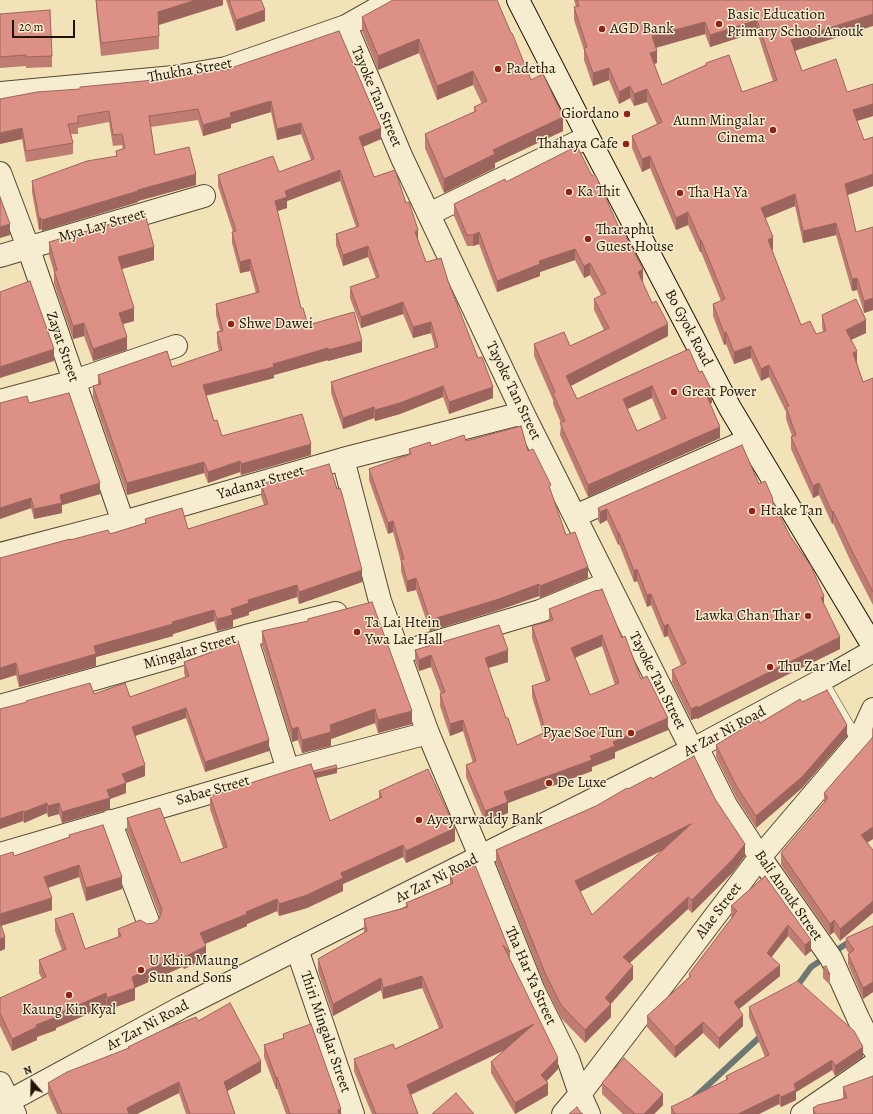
<!DOCTYPE html>
<style>
body{margin:0}
#map{position:relative;width:873px;height:1114px;overflow:hidden;background:#f1e2b7;font-family:Alegreya,serif}
canvas{display:block}
.north{position:absolute;left:12px;top:1062px;width:40px;height:40px;-webkit-text-stroke:3px #f6ecd0;paint-order:stroke;rotate:340deg;font-size:11px;font-weight:700;line-height:16px;text-align:center;color:#201406}
.north::after{content:'';display:block;margin:auto;width:14px;height:18px;background:#201406;clip-path:polygon(50% 0,100% 100%,50% 72%,0 100%)}
.scale{position:absolute;left:12px;top:20px;width:63px;height:18px;box-sizing:border-box;border:2px solid #201406;border-top:0;padding-left:5px;font-size:12px;line-height:14px;white-space:nowrap;color:#201406;-webkit-text-stroke:3px #f6ecd0;paint-order:stroke}
</style>
<div id="map">
<canvas width="873" height="1114"></canvas>
<div class="north">N</div>
<div class="scale">20 m</div>
</div>
<script>
const c = document.querySelector('canvas').getContext('2d');
c.lineJoin = 'round';
function toPath(rows) {
  const path = new Path2D();
  for (const r of rows) {
    path.moveTo(r[0], r[1]);
    for (let i = 2; i < r.length; i += 2) path.lineTo(r[i], r[i + 1]);
  }
  return path;
}
function stroke(path, color, width, dash) {
  c.strokeStyle = color;
  c.lineWidth = width;
  c.lineCap = dash ? 'butt' : 'round';
  c.setLineDash(dash || []);
  c.stroke(path);
}
function fillPath(path, color) {
  c.fillStyle = color;
  c.fill(path, 'evenodd');
}
function label(font, color, halo, rows, align = 'center') {
  c.font = font + ' Alegreya,serif';
  c.lineWidth = 3;
  c.setLineDash([]);
  c.textBaseline = 'middle';
  c.strokeStyle = halo;
  c.fillStyle = color;
  for (const [text, x, y, turn = 0] of rows) {
    c.save();
    c.translate(x, y);
    c.rotate((+turn || 0) * Math.PI / 180);
    c.textAlign = isNaN(turn) ? turn : align;
    if (halo) c.strokeText(text, 0, 0);
    c.fillText(text, 0, 0);
    c.restore();
  }
}
stroke(toPath([
 [795,989,811,967,852,940],
 [692,1100,763,1034]
]), '#6c7871', 6);
const service = toPath([
 [822,680,858,742]
]);
const minor = toPath([
 [346,26,402,158,523,413,692,750],
 [0,93,174,77,226,68,346,26,392,0],
 [0,173,28,247,123,522],
 [429,214,588,137],
 [0,256,204,196],
 [0,401,74,381,176,346],
 [343,459,380,601,428,733,480,856,534,991,568,1059,580,1094,589,1114],
 [575,516,748,440],
 [0,554,123,522,343,459,523,413],
 [246,636,288,770],
 [399,653,540,611,608,583],
 [0,706,246,636,336,613],
 [697,747,726,805,760,857,831,958,858,1018,873,1048],
 [110,821,149,924],
 [0,854,288,770,428,733],
 [297,949,353,1114],
 [0,1083,15,1114],
 [563,1114,580,1094,760,857,858,742,873,709],
 [802,1114,873,1065]
]);
const tertiary = toPath([
 [0,1106,182,1007,697,747,822,680,873,651]
]);
const secondary = toPath([
 [518,0,588,137,730,408,873,646]
]);
stroke(service, '#544832', 12);
stroke(minor, '#544832', 24);
stroke(tertiary, '#544832', 24);
stroke(secondary, '#201406', 24);
stroke(service, '#f6ecd0', 11);
stroke(minor, '#f6ecd0', 22);
stroke(tertiary, '#f6ecd0', 22);
stroke(secondary, '#f6ecd0', 22);
fillPath(toPath([
 [96,0,223,0,223,5,159,25,159,49,101,56,96,7],
 [226,0,261,0,265,21,236,31],
 [574,0,873,0,795,51,802,71,847,92,873,84,873,116,857,121,873,186,847,195,856,232,873,227,873,310,864,313,857,290,852,291,836,235,803,243,795,206,765,218,773,249,772,250,801,325,816,334,823,332,822,327,822,315,866,333,851,340,857,363,863,382,873,378,873,605,850,560,833,523,832,524,819,495,813,498,791,449,791,437,792,436,786,419,786,412,769,377,761,381,751,358,734,364,726,344,724,345,713,316,713,304,721,301,701,252,700,252,688,225,676,230,650,168,642,172,632,148,632,136,657,124,647,102,634,106,630,98,619,104,609,80,593,86,584,60,584,50,574,20,574,7,576,7],
 [757,32,773,81,742,92,706,63,706,65,662,85,654,64,657,63,656,47,705,34,710,47],
 [0,14,52,56,52,67,26,68,26,66,0,68],
 [362,17,531,80,563,131,495,163,495,168,444,193,425,148,425,134,474,112,474,107,482,104,473,85,437,100,419,53,378,70,362,31],
 [228,69,381,139,363,147,374,177,418,241,426,262,448,281,493,398,449,414,443,397,400,414,375,421,374,418,343,429,331,393,331,382,435,348,431,333,413,338,403,314,361,328,350,298,350,287,376,278,368,257,343,266,336,245,336,234,356,227,340,181,287,201,287,208,277,211,301,308,308,325,362,352,328,361,328,360,274,375,274,378,206,396,214,421,222,436,311,455,241,475,240,472,208,483,204,473,127,495,93,397,93,386,98,384,98,375,172,367,219,351,217,343,217,332,220,331,216,315,216,304,256,293,250,271,240,273,232,243,232,232,233,232,218,186,218,175,279,172,311,160,301,134,277,140,271,112,231,124,231,128,203,136,198,120,151,127,155,155,196,185,138,201,138,202,42,231,41,229,39,230,32,192,32,181,116,156,116,151,123,149,122,145,113,146,109,122,78,128,78,134,71,134,73,143,73,154,26,162,22,139,0,144,80,89,175,78],
 [506,182,620,230,643,281,642,282,668,336,571,386,577,399,689,349,712,403,710,403,720,438,588,497,560,435,561,423,553,404,553,400,534,356,534,344,570,346,604,330,594,310,594,299,601,295,590,275,584,278,575,260,540,272,540,276,497,292,479,244,473,246,467,246,454,216,454,204],
 [652,398,661,420,637,431,627,409],
 [49,242,154,260,122,269,134,321,123,324,127,350,93,361,84,336,73,339,54,284,54,272,49,255],
 [0,403,29,403,100,494,62,505,62,513,34,519,31,508,0,519],
 [466,441,528,451,551,491,566,535,588,578,540,598,539,596,499,610,430,631,416,590,407,592,401,571,401,562,393,532,388,534,369,480,369,469,409,454,409,449],
 [261,484,362,582,299,604,297,597,249,612,249,615,233,620,233,627,217,631,214,621,173,634,173,636,96,657,96,666,19,687,16,675,0,680,70,540,110,534,145,523,145,519,188,529,264,505,261,496],
 [759,484,773,503,824,604,840,649,697,719,697,718,691,720,672,682,672,670,681,665,668,636,664,637,651,605,647,607,637,581,634,582,619,544,618,545,607,520,600,524,598,520,598,508],
 [549,609,622,638,641,679,668,730,615,752,615,758,592,767,592,771,508,803,508,813,485,822,466,777,466,765,473,763,463,731,450,736,440,706,440,694,441,694,431,667,419,671,415,661,415,650,508,662,488,668,506,718,517,745,543,733,532,697,532,686,546,682,532,638,532,626,549,621],
 [602,646,615,685,590,695,575,658],
 [308,619,412,724,378,733,375,723,331,739,331,746,302,753,298,740,292,742,262,645,262,631,308,621],
 [211,648,269,751,205,772,186,718,135,736,145,776,126,783,126,793,110,799,110,809,62,823,59,814,48,817,47,813,24,823,23,821,0,829,0,709,94,694,130,697,185,677,184,672,184,662,211,652],
 [802,702,847,736,802,788,756,828,737,799,716,757,716,745],
 [873,727,873,839,867,843,840,941,834,932,830,935,781,865,781,853,824,803,824,793,872,738,872,729],
 [313,771,337,773,316,778,330,821,379,799,379,791,455,841,406,863,403,857,343,884,343,891,307,908,279,916,277,911,247,924,247,926,205,944,206,959,184,969,182,967,135,988,135,1000,107,1010,106,1006,56,1028,56,1030,37,1037,37,1040,12,1051,0,1026,0,998,42,979,39,973,39,960,62,950,55,931,55,919,85,949,118,937,118,929,154,923,159,919,160,917,127,831,127,818,181,863,223,848,210,809,210,796],
 [652,779,745,856,733,872,692,913,688,909,630,963,633,979,611,1004,611,1017,585,1043,561,1018,545,986,496,863,496,850,596,806,628,789],
 [663,850,592,915,580,892],
 [69,835,122,889,86,901,79,877,48,888,52,910,1,926,5,949,0,951,0,856,14,856,69,837],
 [450,875,510,952,510,959,558,1069,547,1081,548,1095,515,1114,491,1073,491,1062,505,1050,411,1095,418,1114,372,1114,354,1071,354,1059,395,1049,439,1028,422,988,383,999,381,990,333,1016,318,971,318,959,364,933,364,919,406,907,406,903,450,884],
 [765,876,811,951,805,956,788,936,771,957,780,976,739,1009,743,1026,719,1049,703,1033,675,1058,647,1027,647,1016,689,977,689,974,732,918,731,916,731,906],
 [873,926,873,992,863,999,848,964,848,954,849,953,846,949,846,938],
 [823,967,830,975,830,985,823,978],
 [749,1007,863,1057,835,1076,832,1070,796,1092,796,1100,781,1107,779,1104,759,1114,671,1114,671,1107,726,1080,726,1076,765,1057,749,1017],
 [198,1021,261,1072,227,1091,235,1114,186,1114,179,1093,137,1114,57,1114,48,1094,48,1083,128,1049,128,1047],
 [283,1034,341,1114,286,1114,277,1089,276,1089,264,1057,264,1045,283,1039],
 [602,1083,663,1105,654,1114,623,1114,602,1094],
 [843,1087,873,1114,813,1114,813,1108,843,1098]
]), '#be7c72');
fillPath(toPath([
 [196,0,223,0,223,5,158,25,158,12],
 [265,10,265,21,236,31,236,20],
 [873,14,873,26,791,52,791,40],
 [757,20,757,32,710,47,710,35],
 [705,22,705,34,652,49,652,36],
 [419,39,419,53,378,70,378,56],
 [657,51,657,63,650,65,650,53],
 [609,68,609,80,593,86,593,73],
 [473,71,473,85,437,100,437,86],
 [630,86,630,98,619,104,619,92],
 [647,89,647,102,634,106,634,94],
 [271,101,271,112,231,124,231,128,203,136,203,125,230,113],
 [873,104,873,116,853,122,853,110],
 [563,117,563,131,495,163,495,168,444,193,444,179,493,150],
 [301,123,301,134,277,140,277,129],
 [22,128,22,139,0,144,0,133],
 [381,128,381,139,359,148,359,137],
 [650,156,650,168,642,172,642,159],
 [340,170,340,181,287,201,287,208,275,212,275,201,285,191],
 [196,174,196,185,138,201,138,202,42,231,42,220,138,190],
 [873,174,873,186,845,196,845,184],
 [795,194,795,206,761,220,761,208],
 [688,212,688,225,676,230,676,218],
 [39,218,41,218,41,229,39,230],
 [836,223,836,235,803,243,803,231],
 [10,224,10,235,0,238,0,227],
 [418,230,418,241,415,232],
 [479,232,479,244,473,246,473,235],
 [773,237,773,249,768,252,768,240],
 [700,240,701,240,701,252,700,252],
 [368,246,368,257,343,266,343,255],
 [154,247,154,260,118,270,118,257],
 [575,249,575,260,540,272,540,276,497,292,497,281,539,261],
 [250,259,250,271,240,273,240,262],
 [590,263,590,275,584,278,584,266],
 [643,269,643,281,638,284,638,272],
 [857,278,857,290,852,291,852,279],
 [873,298,873,310,864,313,864,301],
 [403,302,403,314,361,328,361,317],
 [134,308,134,321,119,325,119,313],
 [866,320,866,333,846,342,846,330],
 [431,322,431,333,413,338,413,327],
 [84,323,84,336,73,339,73,326],
 [668,324,668,336,566,388,566,376],
 [726,332,726,344,724,345,724,333],
 [127,337,127,350,93,361,93,349],
 [362,341,362,352,328,361,328,350],
 [751,346,751,358,734,364,734,352],
 [328,348,328,360,274,375,274,378,203,396,203,385],
 [54,349,54,361,0,378,0,367],
 [857,351,857,363,853,353],
 [769,365,769,377,761,381,761,369],
 [443,386,443,397,400,414,375,421,375,410],
 [652,386,652,398,623,411,623,399],
 [493,387,493,398,449,414,449,402],
 [712,391,712,403,706,405,706,394],
 [374,407,374,418,343,429,343,418],
 [720,427,720,438,588,497,588,485],
 [311,444,311,455,241,475,241,464],
 [240,461,240,472,208,483,208,472],
 [204,462,204,473,127,495,127,483],
 [100,483,100,494,62,505,62,513,34,519,34,509,60,495],
 [819,483,819,495,813,498,813,486],
 [31,498,31,508,0,519,0,508],
 [607,509,607,520,600,524,600,512],
 [833,511,833,523,832,524,832,512],
 [393,521,393,532,388,534,388,523],
 [618,533,619,533,619,544,618,545],
 [588,567,588,578,540,598,540,586],
 [637,569,637,581,634,582,634,571],
 [362,570,362,582,299,604,299,592],
 [416,578,416,590,407,592,407,581],
 [539,584,539,596,499,610,430,631,430,620],
 [297,585,297,597,249,612,249,615,233,620,233,627,217,631,217,619,231,609,248,600],
 [651,594,651,605,647,607,647,595],
 [824,596,824,608,821,598],
 [214,610,214,621,173,634,173,636,96,657,96,666,19,687,19,676,94,646],
 [668,624,668,636,664,637,664,626],
 [602,635,602,646,571,659,571,648],
 [840,637,840,649,697,719,697,708],
 [508,650,508,662,485,669,485,658],
 [431,655,431,667,419,671,419,660],
 [16,663,16,675,0,680,0,668],
 [697,706,697,718,691,720,691,709],
 [186,708,186,718,132,737,132,727],
 [375,709,375,723,331,739,331,746,302,753,302,740,330,725],
 [412,711,412,724,378,733,378,720],
 [668,718,668,730,615,752,615,758,592,767,592,771,508,803,508,813,485,822,485,811,504,792,590,756,613,742],
 [463,720,463,731,450,736,450,724],
 [847,725,847,736,802,788,756,828,756,816],
 [298,727,298,740,292,742,292,729],
 [269,740,269,751,205,772,205,762],
 [145,765,145,776,126,783,126,793,110,799,110,809,62,823,62,812,107,790,122,774],
 [337,768,337,773,312,779,312,773],
 [47,803,47,813,24,823,24,812],
 [59,803,59,814,48,817,48,806],
 [23,811,23,821,0,829,0,819],
 [691,824,691,836,575,894,575,881],
 [873,827,873,839,861,846,861,835],
 [455,828,455,841,406,863,406,851],
 [745,844,745,856,733,872,692,913,692,900],
 [403,845,403,857,343,884,343,891,307,908,279,916,279,904,341,873],
 [79,865,79,877,44,889,44,877],
 [122,877,122,889,86,901,86,888],
 [688,897,688,909,623,969,623,957],
 [52,898,52,910,0,926,0,914],
 [277,899,277,911,247,924,247,926,200,946,200,933,246,912],
 [873,901,873,913,840,941,840,929],
 [834,920,834,932,830,935,830,924],
 [788,925,788,936,767,963,767,953],
 [5,937,5,949,0,951,0,939],
 [811,940,811,951,805,956,805,945],
 [206,946,206,959,184,969,184,957],
 [182,954,182,967,135,988,135,1000,107,1010,107,998,132,977],
 [780,965,780,976,734,1013,734,1002],
 [633,966,633,979,605,1010,605,998],
 [422,976,422,988,383,999,383,988],
 [381,978,381,990,333,1016,333,1004],
 [873,982,873,992,863,999,863,988],
 [106,993,106,1006,56,1028,56,1030,37,1037,37,1040,12,1051,12,1039,36,1025,55,1015],
 [611,1004,611,1017,585,1043,585,1030],
 [743,1015,743,1026,719,1049,719,1038],
 [703,1022,703,1033,675,1058,675,1047],
 [534,1024,534,1036,407,1096,407,1085],
 [863,1047,863,1057,835,1076,835,1066],
 [558,1058,558,1069,541,1087,541,1075],
 [832,1060,832,1070,796,1092,796,1100,781,1107,781,1097,794,1084],
 [261,1061,261,1072,224,1093,224,1082],
 [277,1077,277,1089,276,1089,276,1078],
 [179,1082,179,1093,137,1114,127,1114,127,1108],
 [548,1083,548,1095,515,1114,515,1103],
 [663,1094,663,1105,654,1114,644,1114],
 [779,1094,779,1104,759,1114,738,1114],
 [341,1109,341,1114,338,1114,338,1110]
]), '#9b655d');
const building = toPath([
 [96,0,196,0,158,12,159,36,101,43,96,0],
 [229,0,261,0,265,10,236,20,229,0],
 [393,0,497,0,511,33,512,33,531,80,543,74,563,117,493,150,495,154,444,179,425,134,476,111,474,107,487,101,473,71,437,86,419,39,378,56,362,17,393,0],
 [577,0,873,0,873,14,791,40,802,71,836,59,847,92,873,84,873,104,853,110,864,140,873,137,873,174,845,184,856,232,873,227,873,298,864,301,857,278,852,279,836,223,803,231,795,194,761,208,773,237,768,240,801,325,810,321,816,334,826,331,822,315,856,299,866,320,846,330,857,351,853,353,863,382,873,378,873,592,850,547,833,511,832,512,819,483,813,486,791,437,796,435,786,407,789,406,769,365,761,369,751,346,734,352,726,332,724,333,713,304,725,299,701,240,700,240,688,212,676,218,650,156,642,159,632,136,662,122,647,89,634,94,630,86,619,92,609,68,593,73,584,48,587,47,574,7,579,6,577,0],
 [757,20,777,80,742,92,729,55,706,63,706,65,662,85,650,53,657,51,652,36,705,22,710,35,757,20],
 [50,10,52,56,26,57,26,55,0,57,0,14,50,10],
 [339,31,381,128,359,137,374,177,395,170,406,203,409,202,418,230,415,232,426,262,441,258,448,281,478,358,482,357,493,387,449,402,443,386,400,403,375,410,374,407,343,418,331,382,438,347,431,322,413,327,403,302,361,317,350,287,379,277,368,246,343,255,336,234,359,226,340,170,285,191,287,197,275,201,301,308,303,308,308,325,354,312,362,341,328,350,328,348,273,364,274,367,203,385,214,421,217,420,222,436,302,414,311,444,241,464,240,461,208,472,204,462,127,483,93,386,101,384,98,375,167,351,172,367,222,350,217,332,223,331,216,304,259,292,250,259,240,262,232,232,236,231,218,175,273,156,279,172,314,159,301,123,277,129,271,101,230,113,231,117,203,125,198,109,149,116,155,155,189,147,196,174,138,190,138,191,42,220,41,218,39,218,32,181,87,161,117,156,116,151,125,148,122,134,113,135,109,111,78,116,78,123,68,124,73,143,26,151,22,128,0,133,0,99,37,92,80,89,80,87,175,78,228,69,339,31],
 [577,146,592,176,595,174,620,230,622,229,643,269,638,272,652,303,656,301,668,324,566,376,577,399,689,349,699,372,702,371,712,391,706,394,720,427,588,485,560,423,565,421,553,393,555,392,534,344,564,332,570,346,609,328,594,299,606,293,590,263,584,266,575,249,539,261,540,264,497,281,479,232,473,235,467,235,454,204,505,179,506,182,577,146],
 [652,386,666,418,637,431,623,399,652,386],
 [0,197,10,224,0,227,0,197],
 [145,214,154,247,118,257,134,308,119,313,127,337,93,349,84,323,73,326,54,271,57,270,49,242,145,214],
 [30,281,54,349,0,367,0,292,30,281],
 [69,393,100,483,60,495,62,503,34,509,31,498,0,508,0,403,27,396,29,403,69,393],
 [521,426,528,451,533,449,551,485,549,486,566,535,575,532,588,567,540,586,539,584,499,599,430,620,416,578,407,581,401,559,404,559,393,521,388,523,369,469,411,454,409,449,430,442,431,446,464,435,466,441,521,426],
 [742,445,759,484,765,481,773,499,772,500,790,536,811,566,824,596,821,598,840,637,697,708,697,706,691,709,672,670,686,663,668,624,664,626,651,594,647,595,637,569,634,571,619,533,618,533,607,509,600,512,598,508,742,445],
 [329,464,337,489,340,488,342,494,362,570,299,592,297,585,248,600,249,603,231,609,233,615,217,619,214,610,172,622,173,624,94,646,96,654,19,676,16,663,0,668,0,558,70,539,70,540,108,530,110,534,146,523,145,519,182,508,188,529,268,504,261,484,329,464],
 [602,589,622,638,625,636,641,679,647,676,668,718,613,742,615,746,590,756,592,760,504,792,508,802,485,811,466,765,476,761,463,720,450,724,440,694,445,692,431,655,419,660,415,650,499,625,508,650,485,658,506,718,508,718,517,745,546,732,532,686,550,680,532,626,553,620,549,609,597,590,597,591,602,589],
 [602,635,619,683,590,695,571,648,602,635],
 [372,602,412,711,378,720,375,709,330,725,331,732,302,740,298,727,292,729,262,631,308,621,308,619,372,602],
 [238,641,269,740,205,762,186,708,132,727,145,765,122,774,126,783,107,790,110,798,62,812,59,803,48,806,47,803,24,812,23,811,0,819,0,709,27,702,26,701,90,683,94,694,125,683,130,697,189,676,184,662,212,652,211,648,238,641],
 [827,690,847,725,802,777,756,816,737,787,716,745,758,719,760,723,800,699,802,702,827,690],
 [873,737,873,827,861,835,873,850,873,901,840,929,834,920,830,924,781,853,828,798,824,793,873,737],
 [694,756,715,799,745,844,733,859,692,900,688,897,623,957,633,966,605,998,611,1004,585,1030,561,1005,545,973,496,850,596,806,627,788,628,789,651,777,652,779,694,756],
 [691,824,592,915,575,881,691,824],
 [311,764,330,821,382,797,379,791,428,769,455,828,406,851,403,845,341,873,343,878,307,895,279,904,277,899,246,912,247,914,200,933,206,946,184,957,182,954,132,977,135,988,107,998,106,993,55,1015,56,1017,36,1025,37,1027,12,1039,0,1013,0,998,46,977,39,960,66,949,55,919,73,913,85,949,121,936,118,929,140,920,147,924,154,923,159,919,162,910,127,818,160,808,181,863,227,847,210,796,291,770,311,764],
 [336,765,337,768,314,773,313,771,336,765],
 [103,825,122,877,86,888,79,865,44,877,52,898,0,914,0,856,13,852,14,856,70,837,69,835,103,825],
 [475,865,510,952,503,945,558,1058,541,1075,548,1083,515,1103,491,1062,534,1024,407,1085,418,1114,376,1114,354,1059,393,1044,395,1049,443,1027,422,976,383,988,381,978,333,1004,318,959,367,931,364,919,408,907,406,903,453,883,450,875,475,865],
 [765,876,811,940,805,945,788,925,767,953,780,965,734,1002,743,1015,719,1038,703,1022,675,1047,647,1016,691,976,689,974,737,911,731,906,765,876],
 [0,922,5,937,0,939,0,922],
 [873,926,873,982,863,988,848,954,854,950,846,938,873,926],
 [826,966,830,975,823,967,826,966],
 [798,981,854,1031,863,1047,835,1066,832,1060,794,1084,796,1090,781,1097,779,1094,738,1114,675,1114,671,1107,728,1079,726,1076,769,1055,749,1007,798,981],
 [230,1003,261,1061,224,1082,235,1114,190,1114,179,1082,127,1108,129,1114,62,1114,48,1083,67,1072,129,1048,128,1047,165,1029,196,1017,198,1021,230,1003],
 [311,1024,341,1109,338,1110,339,1114,290,1114,277,1077,276,1078,264,1045,284,1038,283,1034,311,1024],
 [624,1058,663,1094,644,1114,635,1114,602,1083,624,1058],
 [873,1076,873,1114,815,1114,813,1108,818,1105,847,1098,843,1087,873,1076],
 [456,1093,474,1114,432,1114,456,1093],
 [577,1107,581,1113,583,1114,569,1114,577,1107]
]);
fillPath(building, '#dd9085');
stroke(building, '#9b655d', 1);
for (const [x, y, r, color] of [
 [719,24,4,"#8f2418"],
 [602,29,4,"#8f2418"],
 [498,69,4,"#8f2418"],
 [627,114,4,"#8f2418"],
 [773,130,4,"#8f2418"],
 [626,144,4,"#8f2418"],
 [569,192,4,"#8f2418"],
 [680,193,4,"#8f2418"],
 [588,239,4,"#8f2418"],
 [231,324,4,"#8f2418"],
 [674,392,4,"#8f2418"],
 [752,511,4,"#8f2418"],
 [808,616,4,"#8f2418"],
 [357,632,4,"#8f2418"],
 [770,667,4,"#8f2418"],
 [631,733,4,"#8f2418"],
 [549,783,4,"#8f2418"],
 [419,820,4,"#8f2418"],
 [141,970,4,"#8f2418"],
 [69,995,4,"#8f2418"]
]) {
  const dot = new Path2D();
  dot.arc(x, y, r, 0, 2 * Math.PI);
  c.fillStyle = color;
  c.fill(dot);
  stroke(dot, '#f6ecd0', 1.5);
}
label('15px', '#201406', '#f6ecd0', [
 ["Basic Education",727,15],
 ["Primary School Anouk",727,32],
 ["AGD Bank",610,29],
 ["Padetha",506,69],
 ["Giordano",619,114,"right"],
 ["Aunn Mingalar",765,121,"right"],
 ["Cinema",765,138,"right"],
 ["Thahaya Cafe",618,144,"right"],
 ["Ka Thit",577,192],
 ["Tha Ha Ya",688,193],
 ["Tharaphu",596,230],
 ["Guest House",596,247],
 ["Shwe Dawei",239,324],
 ["Great Power",682,392],
 ["Htake Tan",760,511],
 ["Lawka Chan Thar",800,616,"right"],
 ["Ta Lai Htein",365,623],
 ["Ywa Lae Hall",365,640],
 ["Thu Zar Mel",778,667],
 ["Pyae Soe Tun",623,733,"right"],
 ["De Luxe",557,783],
 ["Ayeyarwaddy Bank",427,820],
 ["U Khin Maung",149,961],
 ["Sun and Sons",149,978],
 ["Kaung Kin Kyal",69,1010,"center"]
], 'left');
label('15px', '#201406', '#f6ecd0', [
 ["Thukha Street",190,71,-10],
 ["Tayoke Tan Street",376,97,67],
 ["Mya Lay Street",102,226,-16],
 ["Bo Gyok Road",688,328,62],
 ["Zayat Street",62,347,71],
 ["Tayoke Tan Street",513,391,64],
 ["Yadanar Street",261,483,-16],
 ["Mingalar Street",190,652,-16],
 ["Tayoke Tan Street",657,681,63],
 ["Ar Zar Ni Road",725,732,-28],
 ["Sabae Street",213,791,-16],
 ["Ar Zar Ni Road",437,879,-27],
 ["Bali Anouk Street",788,896,55],
 ["Alae Street",719,911,-53],
 ["Tha Har Ya Street",530,976,66],
 ["Ar Zar Ni Road",148,1026,-28],
 ["Thiri Mingalar Street",325,1032,71]
]);
</script>
